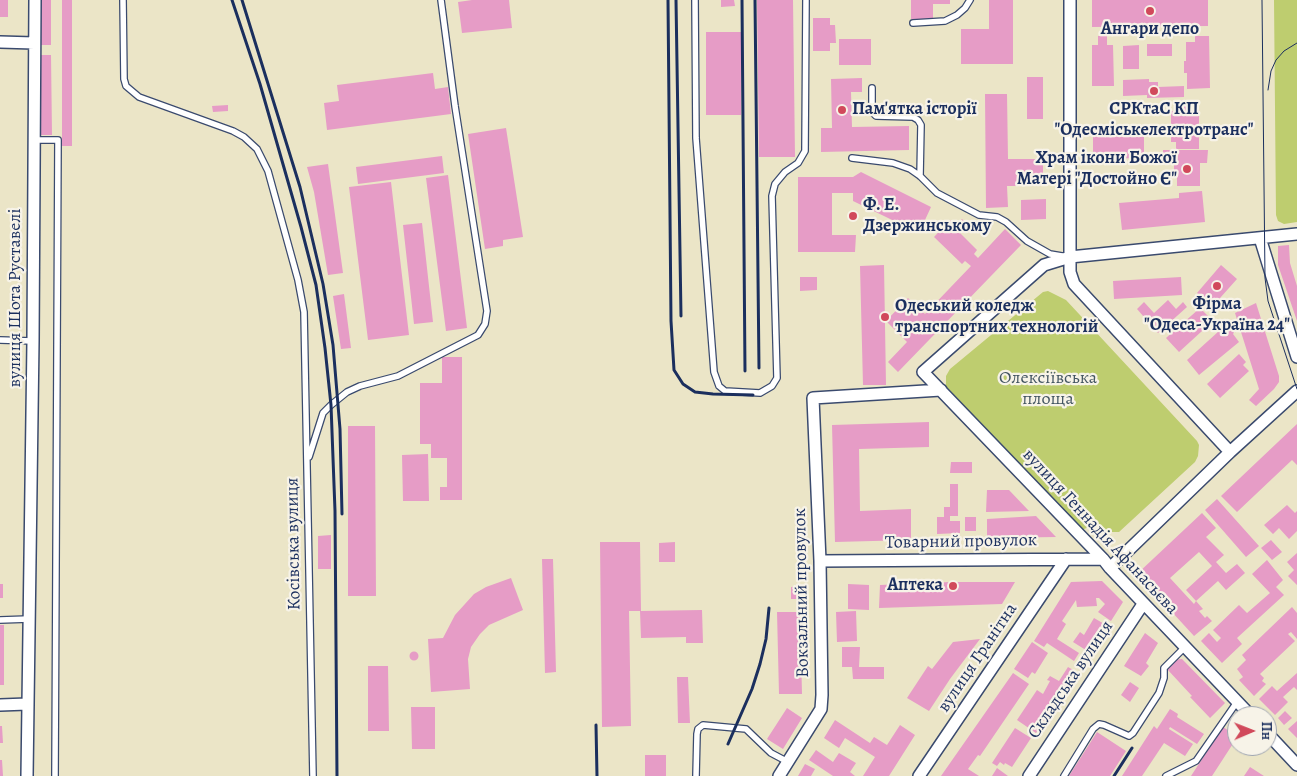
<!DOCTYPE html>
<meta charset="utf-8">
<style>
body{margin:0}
#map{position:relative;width:1297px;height:776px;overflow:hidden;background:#ebe5c7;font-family:Alegreya,serif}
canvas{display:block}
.north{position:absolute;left:1227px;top:706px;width:50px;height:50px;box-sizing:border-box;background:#f7f3e8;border:1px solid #9fa5b1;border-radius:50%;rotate:89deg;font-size:14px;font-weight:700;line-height:20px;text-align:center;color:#1b2f5e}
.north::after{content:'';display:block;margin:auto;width:18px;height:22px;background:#d1495b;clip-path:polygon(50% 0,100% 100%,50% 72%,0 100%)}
</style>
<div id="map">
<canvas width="1297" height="776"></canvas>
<div class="north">Пн</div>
</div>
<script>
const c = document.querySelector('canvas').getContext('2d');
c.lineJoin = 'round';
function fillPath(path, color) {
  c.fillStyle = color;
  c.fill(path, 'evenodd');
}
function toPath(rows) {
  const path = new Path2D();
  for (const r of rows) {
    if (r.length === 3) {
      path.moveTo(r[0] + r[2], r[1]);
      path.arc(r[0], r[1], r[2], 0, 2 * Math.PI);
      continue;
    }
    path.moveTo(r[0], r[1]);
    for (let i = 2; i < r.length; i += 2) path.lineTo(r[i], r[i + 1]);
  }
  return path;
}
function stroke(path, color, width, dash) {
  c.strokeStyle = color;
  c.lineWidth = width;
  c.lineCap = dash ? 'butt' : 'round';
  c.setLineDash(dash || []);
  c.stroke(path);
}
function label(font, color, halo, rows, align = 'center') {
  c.font = font + ' Alegreya,serif';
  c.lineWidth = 4.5;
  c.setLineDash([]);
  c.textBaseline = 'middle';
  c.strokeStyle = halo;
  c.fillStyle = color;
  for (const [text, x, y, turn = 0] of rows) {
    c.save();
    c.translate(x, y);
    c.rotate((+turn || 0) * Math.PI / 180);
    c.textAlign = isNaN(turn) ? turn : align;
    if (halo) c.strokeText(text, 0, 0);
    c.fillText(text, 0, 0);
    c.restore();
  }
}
fillPath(toPath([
 [1274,0,1297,0,1297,222,1284,224,1278,221,1276,215],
 [1048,291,1066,300,1197,441,1199,445,1198,456,1195,462,1119,532,1108,532,1093,525,1082,530,948,393,946,387,946,376,950,369,1043,292]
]), '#becd6f');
fillPath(toPath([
 [0,0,8,0,8,17,0,17],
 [40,0,51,0,51,45,40,45],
 [62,0,72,0,72,146,62,146],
 [472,0,509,0,512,28,462,33,458,2],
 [721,0,734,0,735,6,721,7],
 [757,0,793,0,795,157,759,157],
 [911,0,950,0,950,4,933,4,933,19,911,19],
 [989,0,1013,0,1013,64,961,64,961,29,989,29],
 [1092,0,1208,0,1208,26,1092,27],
 [813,18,830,18,830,25,835,25,836,43,830,43,830,51,813,51],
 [706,32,741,32,741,115,706,115],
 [1098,36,1107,36,1107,45,1113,45,1114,86,1092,86,1092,45,1098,45],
 [1195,36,1209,36,1210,88,1187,89,1187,73,1184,73,1184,61,1186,61,1186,42,1195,42],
 [839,39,871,39,871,65,839,65],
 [1147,44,1172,44,1172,56,1147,56],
 [1139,45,1139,69,1123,69,1123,46],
 [40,55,51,55,52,135,41,135],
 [433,73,435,89,448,87,451,114,327,130,324,103,339,101,337,85],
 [1027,77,1043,77,1043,119,1027,119],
 [862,78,862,92,851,92,852,127,909,126,909,150,821,152,821,128,832,128,831,79],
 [1149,79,1149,82,1158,82,1158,87,1184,86,1184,97,1147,98,1147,95,1123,96,1123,80],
 [985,94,1007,94,1008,159,1043,159,1043,186,1007,186,1008,207,986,208],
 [1176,100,1199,100,1199,149,1176,149,1176,142,1171,142,1171,111,1176,111],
 [228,105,228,111,213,112,212,106],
 [1093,125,1144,125,1144,158,1093,159],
 [506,128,523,237,503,240,503,246,485,249,468,134],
 [1163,150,1208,150,1207,163,1200,163,1200,186,1177,186,1177,174,1174,174,1174,163,1163,163],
 [442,156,444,173,358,184,356,167],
 [328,164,343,273,328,275,314,192,307,167],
 [861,172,931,207,919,233,853,201,853,193,832,193,832,235,856,235,855,252,798,252,798,177,853,177],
 [448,175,467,328,446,331,426,178],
 [391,182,409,335,368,340,349,187],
 [1202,191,1205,222,1122,230,1119,203,1179,198,1179,193],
 [1046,199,1046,219,1021,220,1021,200],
 [962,219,968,225,960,233,977,250,974,254,978,258,1005,229,1021,245,898,372,888,362,907,342,886,321,908,298,925,314,971,266,965,261,962,264,934,237,950,220,955,226],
 [422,223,433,322,414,324,403,225],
 [1289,245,1290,263,1297,286,1297,321,1278,265,1278,246],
 [884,265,886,385,863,385,860,266],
 [1221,265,1237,279,1212,307,1197,293],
 [800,277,817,277,817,290,800,291],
 [1181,277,1182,295,1114,299,1113,281],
 [344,294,351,348,341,349,333,296],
 [1168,300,1176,309,1183,302,1187,307,1158,333,1137,309,1144,302,1154,313],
 [1256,303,1279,376,1279,382,1274,389,1256,406,1249,400,1259,389,1235,313],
 [1200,308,1213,321,1179,352,1166,338],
 [1229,322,1235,331,1233,334,1239,342,1199,375,1187,360],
 [1239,354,1246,362,1243,365,1249,371,1220,398,1207,384],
 [442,357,462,357,462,500,440,500,440,487,447,487,447,458,431,458,431,444,420,444,420,383,442,383],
 [929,422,929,447,859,449,860,511,911,509,911,540,835,542,832,425],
 [1297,424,1297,465,1292,460,1237,512,1221,496],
 [348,426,375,426,376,596,348,596],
 [428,454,429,501,403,501,402,455],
 [951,462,972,462,972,473,950,473],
 [950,484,958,484,958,516,950,516,950,521,960,521,960,533,937,534,937,517,944,517,944,507,950,507],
 [987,490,1009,490,1029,511,986,512],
 [1217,499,1259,546,1246,557,1205,510],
 [1287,505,1295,513,1297,511,1297,531,1289,539,1279,528,1273,534,1264,525],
 [1202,513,1216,528,1206,537,1224,555,1216,562,1226,573,1237,564,1245,573,1226,590,1218,581,1196,601,1186,590,1212,566,1199,552,1170,578,1194,604,1196,601,1203,609,1199,611,1205,618,1207,616,1212,621,1194,636,1137,574],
 [1036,516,1056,537,987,538,987,519],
 [965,517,976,517,976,531,965,531],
 [331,535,331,569,318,569,318,536],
 [1271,540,1282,552,1272,560,1261,548],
 [600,542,640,542,641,611,629,611,631,726,602,727],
 [675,542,675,562,659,562,659,543],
 [1297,553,1297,585,1288,576,1294,570,1287,562],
 [542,559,553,559,556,672,545,673],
 [1267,560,1283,580,1276,587,1284,595,1237,638,1242,644,1222,663,1201,641,1209,633,1217,642,1221,638,1213,630,1239,605,1247,613,1270,593,1252,574],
 [511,578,523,610,489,625,480,634,471,647,468,659,470,689,431,692,428,639,443,638,455,615,474,594,486,587],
 [1102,581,1123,602,1111,621,1098,612,1105,604,1099,598,1096,598,1097,606,1077,607,1076,600,1062,621,1066,624,1057,639,1079,653,1074,661,1047,643,1044,647,1034,641,1071,582],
 [951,582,1015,582,1002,604,879,608,880,585],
 [0,584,3,584,3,598,0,598],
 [848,584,869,585,869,610,848,609],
 [804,586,804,599,791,599,791,587],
 [1292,607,1297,613,1297,639,1291,632,1288,634,1295,641,1260,674,1264,678,1262,681,1266,684,1254,696,1239,680,1243,677,1237,669,1246,660,1242,655],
 [702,610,703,643,686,643,686,637,641,638,640,611],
 [856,611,857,641,837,642,836,612],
 [777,612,800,612,802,694,779,694],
 [1094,618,1106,625,1089,652,1073,642,1080,632,1084,635],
 [0,625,4,625,4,685,0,685],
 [1145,633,1158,643,1146,663,1149,666,1141,676,1124,666],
 [980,639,950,679,929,711,907,698,928,666,932,669,953,642],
 [1032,642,1048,653,1035,674,1032,672,1028,678,1014,669],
 [842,647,860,647,859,667,884,667,884,679,853,679,852,667,842,667],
 [414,656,4.5],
 [1182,659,1225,703,1210,718,1190,697,1192,696,1167,669,1173,660],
 [368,666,388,666,389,731,368,731],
 [1068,667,1075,671,1036,733,1017,720,1037,690,1043,694,1050,681,1047,680,1050,676,1059,681],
 [1013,673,1029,684,980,756,978,755,968,769,979,776,941,776],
 [1297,673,1297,690,1294,687,1283,697,1288,702,1275,715,1259,699,1272,686,1277,691],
 [677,677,688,677,690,723,678,723],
 [1130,682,1139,688,1130,702,1121,695],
 [411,707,435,707,435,749,412,749],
 [787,708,802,718,783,749,767,739],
 [1170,709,1178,714,1177,717,1204,734,1197,744,1170,727,1169,729,1193,744,1185,756,1164,743,1142,776,1122,776,1154,726,1157,729],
 [1285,711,1292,718,1284,725,1278,718],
 [835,720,870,743,874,737,887,745,900,725,915,735,889,776,863,776,875,757,845,738,839,748,824,738],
 [1297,721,1297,738,1288,729],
 [0,726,2,726,3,743,0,743],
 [1223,727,1237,736,1237,740,1236,739,1212,776,1191,776],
 [1015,728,1031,738,1012,767,1005,763,1004,765,1000,762,997,766,992,763],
 [1097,732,1126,751,1110,776,1069,776],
 [1243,746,1256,746,1250,752],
 [816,750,833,762,839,753,856,763,850,772,855,776,833,776,809,760],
 [645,755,666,755,666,776,645,776],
 [0,760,2,760,3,776,0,776],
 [805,764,815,769,811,776,798,776],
 [1250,767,1264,776,1244,776],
 [997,768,1008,776,992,776]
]), '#e69cc6');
const lane = toPath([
 [123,0,124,79,126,86,139,97,233,131,244,137,257,149,268,171,298,280,304,312,313,776],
 [695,0,696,138,714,372,719,386,725,391,760,393,772,386,777,378,772,196,775,184,785,172,798,163,805,151,806,0],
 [913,23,945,21,957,15,965,8,970,0],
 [872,88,872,112,876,116,913,117,918,120,921,125,920,176],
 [34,140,58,140,55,776],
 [852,158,893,163,910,169,920,176,937,193,979,215,997,217,1006,222,1027,241,1050,254,1062,256],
 [0,340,33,341],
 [309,457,323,413,331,405,347,392,360,386,398,376,478,335,485,324,487,311,455,106,441,0],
 [0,620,29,619],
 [696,776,697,734,698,729,703,725,746,729,771,753,788,762],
 [1064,776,1093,729,1099,724,1104,725,1129,736,1133,733,1159,693,1164,678,1164,668,1185,647],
 [1166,776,1196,761,1237,702]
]);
const street = toPath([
 [1070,0,1070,272,1074,284,1230,452],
 [0,42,34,43],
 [1260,238,1297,357],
 [820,561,1103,559],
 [1110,568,1230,452,1297,391],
 [0,705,27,704],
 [1251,716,1110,568,1103,559,923,372,1044,265,1070,257,1297,234],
 [1267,733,1297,765],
 [27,776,33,341,35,0],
 [779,776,821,709,822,695,820,561,813,398,941,390],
 [919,776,1066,559],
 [1029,776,1143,604]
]);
stroke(lane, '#3a4a6e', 8);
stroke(street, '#3a4a6e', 14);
stroke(lane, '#fff', 5.5);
stroke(street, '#fff', 11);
stroke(toPath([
 [1262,0,1265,278,1268,301,1297,389],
 [1268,90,1271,71,1276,60,1284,51,1297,43]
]), '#1b2f5e', 1);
stroke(toPath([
 [232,0,260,84,301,227,316,285,325,348,331,405,335,511,337,776],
 [242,0,300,187,323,284,333,345,340,429,342,514],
 [668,0,671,321,674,370,683,384,695,392,713,394,753,395],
 [676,0,681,316],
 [742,0,745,371],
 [755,0,759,368],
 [596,725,597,776],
 [728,744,752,689,760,664,766,639,769,608],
 [1114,776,1132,748]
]), '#1b2f5e', 3);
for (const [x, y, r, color] of [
 [1150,11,5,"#d1495b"],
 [1154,91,5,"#d1495b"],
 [842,110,5,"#d1495b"],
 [1187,169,5,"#d1495b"],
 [853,216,5,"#d1495b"],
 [1217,286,5,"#d1495b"],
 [885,317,5,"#d1495b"],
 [953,586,5,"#d1495b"]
]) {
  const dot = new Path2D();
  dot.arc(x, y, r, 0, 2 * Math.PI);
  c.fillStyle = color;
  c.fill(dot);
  stroke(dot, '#f7f3e8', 2);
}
label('bold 18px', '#1b2f5e', '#f7f3e8', [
 ["Ангари депо",1150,30],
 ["Пам'ятка історії",852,110,"left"],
 ["СРКтаС КП",1154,110],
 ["\"Одесміськелектротранс\"",1154,131],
 ["Храм ікони Божої",1177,159,"right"],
 ["Матері \"Достойно Є\"",1177,180,"right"],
 ["Ф. Е.",863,206,"left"],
 ["Дзержинському",863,227,"left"],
 ["Фірма",1217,305],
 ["\"Одеса-Україна 24\"",1217,326],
 ["Одеський коледж",895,307,"left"],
 ["транспортних технологій",895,328,"left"],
 ["Аптека",943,586,"right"]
]);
label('18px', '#1b2f5e', '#f7f3e8', [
 ["вулиця Шота Руставелі",16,298,-90],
 ["вулиця Геннадія Афанасьєва",1100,532,47],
 ["Товарний провулок",961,542,-1],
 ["Косівська вулиця",294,544,-91],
 ["Вокзальний провулок",802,593,-91],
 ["вулиця Гранітна",978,658,-56],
 ["Складська вулиця",1071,680,-56]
]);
label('18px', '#445662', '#f7f3e8', [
 ["Олексіївська",1048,379],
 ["площа",1048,400]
]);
</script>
